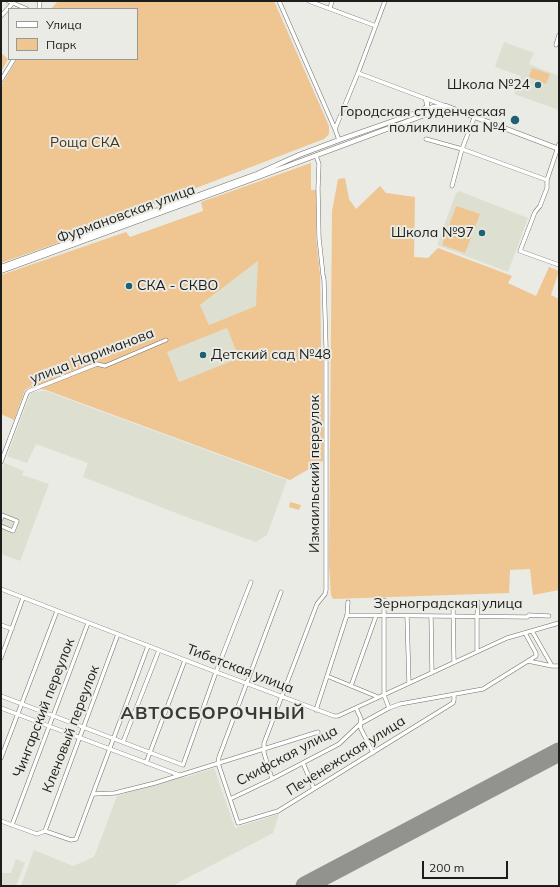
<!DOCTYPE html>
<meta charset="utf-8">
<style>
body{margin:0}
#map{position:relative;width:560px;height:887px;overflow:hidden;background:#eaebe4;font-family:Mulish,sans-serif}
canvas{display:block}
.frame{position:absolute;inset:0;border:2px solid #1d1d1b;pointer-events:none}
.legend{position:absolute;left:8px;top:8px;width:130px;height:52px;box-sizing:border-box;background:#eaebe4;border:1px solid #989994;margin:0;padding:5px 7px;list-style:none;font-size:12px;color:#1d1d1b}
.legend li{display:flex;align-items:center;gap:8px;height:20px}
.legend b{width:20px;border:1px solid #989994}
.scale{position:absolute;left:422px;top:861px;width:86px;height:18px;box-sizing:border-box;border:2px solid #1d1d1b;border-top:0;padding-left:5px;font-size:12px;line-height:14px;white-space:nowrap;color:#1d1d1b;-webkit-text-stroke:3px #eaebe4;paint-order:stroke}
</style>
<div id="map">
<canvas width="560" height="887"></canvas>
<div class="frame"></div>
<ul class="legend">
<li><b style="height:5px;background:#fff"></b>Улица</li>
<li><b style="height:11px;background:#efc592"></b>Парк</li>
</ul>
<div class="scale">200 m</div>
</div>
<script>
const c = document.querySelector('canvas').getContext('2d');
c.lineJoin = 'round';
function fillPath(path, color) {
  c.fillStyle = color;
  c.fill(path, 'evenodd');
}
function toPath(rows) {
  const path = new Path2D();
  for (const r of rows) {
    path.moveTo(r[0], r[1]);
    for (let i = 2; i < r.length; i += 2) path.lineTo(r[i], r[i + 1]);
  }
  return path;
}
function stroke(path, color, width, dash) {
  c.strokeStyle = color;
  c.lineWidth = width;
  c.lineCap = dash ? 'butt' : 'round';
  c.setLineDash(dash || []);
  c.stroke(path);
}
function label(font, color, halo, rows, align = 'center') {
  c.font = font + ' Mulish,sans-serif';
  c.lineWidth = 4;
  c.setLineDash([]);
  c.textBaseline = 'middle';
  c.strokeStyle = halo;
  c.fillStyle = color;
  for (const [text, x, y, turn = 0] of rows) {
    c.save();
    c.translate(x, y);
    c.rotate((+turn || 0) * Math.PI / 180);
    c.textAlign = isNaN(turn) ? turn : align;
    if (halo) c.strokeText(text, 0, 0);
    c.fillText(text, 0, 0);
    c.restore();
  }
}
fillPath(toPath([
 [504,42,534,53,529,64,559,76,559,110,514,94,521,76,495,67],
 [459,191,528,218,508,272,437,245,456,193],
 [258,261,257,306,209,325,200,305],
 [227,328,239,358,179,382,167,352],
 [46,391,287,480,267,535,256,542,189,518,83,477,88,463,36,444,27,463,7,456,31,392],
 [4,463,24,471,22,475,49,484,20,561,1,554,1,472],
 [214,768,235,828,279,814,273,833,172,886,21,886,34,850,73,866,94,857,117,796,182,776,187,777],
 [16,859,25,863,16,886,1,886,1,873,11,873]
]), '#dddfd1');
fillPath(toPath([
 [58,1,274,1,329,126,329,134,324,139,123,216,114,223,1,263,1,86,17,59,137,59,137,9,51,9],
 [1,53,8,59,1,72],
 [532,68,550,74,546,84,529,77],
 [311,163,311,190,316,190,316,237,320,275,321,347,323,349,323,461,290,480,46,390,30,387,25,390,14,420,1,414,1,275,126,232,130,237,203,211,201,202],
 [258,261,256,306,209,325,200,305],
 [227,328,239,358,179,382,167,352],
 [345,178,349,199,356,209,380,186,386,193,415,197,414,257,428,258,438,248,512,276,508,283,536,296,549,267,559,271,551,295,559,299,559,590,533,595,530,569,510,570,509,593,333,599,331,595,329,564,332,211,338,179],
 [456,206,480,214,465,253,442,245],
 [290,502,301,505,299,510,289,507]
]), '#efc592');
stroke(toPath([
 [305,886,559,752]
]), '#92938e', 19);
const street = toPath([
 [8,1,27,9],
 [279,1,335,129],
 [309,1,376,26],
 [330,8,332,1],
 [39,9,40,1],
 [1,16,12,4],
 [556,45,559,35],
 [358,73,443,105],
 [1,80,14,59],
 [426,139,462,149,547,180],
 [339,140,335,129,358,73,385,1],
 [559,144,547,180,547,188,540,206,535,212,520,251,559,265],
 [452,186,462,149,474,118],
 [1,462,27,393,29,391,97,364,105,366,166,340],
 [1,519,2,515,17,521,13,531,1,526],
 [1,589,216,672,334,716,338,716,507,638,559,623],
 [281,592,219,757,218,763,238,823,278,811,453,703,454,700,454,694],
 [384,600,384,695,389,708],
 [453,605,454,662],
 [347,615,527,617,529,615,549,616],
 [407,616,409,683],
 [431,616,432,673],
 [1,625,12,629],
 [532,631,552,666],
 [477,652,477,616,478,602],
 [1,658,23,598],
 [528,661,552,666,559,666],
 [327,676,378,697],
 [351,686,376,616],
 [1,696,183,765],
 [1,708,179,775],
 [356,708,361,719,360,724,361,729,373,753],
 [316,710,347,615,348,602],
 [123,742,159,650],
 [1,758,57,611],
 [146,763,185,660],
 [303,763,314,789],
 [183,765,216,672,251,582],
 [272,779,264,753,264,743,317,604,325,594,326,590,326,346,324,280,323,275,319,238,318,188,319,164,316,156],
 [93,794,115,793,155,783,318,732],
 [230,799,272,779,339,744,360,724,389,708,400,704,483,689,536,656,536,653,525,633],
 [1,821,37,834,45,831,71,840,76,839,148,646],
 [12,825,88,623],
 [45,831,118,634]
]);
const secondary = toPath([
 [425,108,427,109,427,104,426,99],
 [1,267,257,174,299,155,339,140,433,107,446,106,559,149],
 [1,271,258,177,435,111,441,109,450,111]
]);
stroke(street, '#70716b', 4.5);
stroke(secondary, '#70716b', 5.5);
stroke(street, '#fff', 3.5);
stroke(secondary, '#fff', 4.5);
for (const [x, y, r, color] of [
 [538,85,4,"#1e6074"],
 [515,120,5,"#1e6074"],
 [482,233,4,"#1e6074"],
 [129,286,4,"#1e6074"],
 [203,355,4,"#1e6074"]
]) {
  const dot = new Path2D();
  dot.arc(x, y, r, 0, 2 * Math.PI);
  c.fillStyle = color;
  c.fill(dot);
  stroke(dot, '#eaebe4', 1.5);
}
label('14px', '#1d1d1b', '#eaebe4', [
 ["Школа №24",530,85],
 ["Городская студенческая",506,112],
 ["поликлиника №4",506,128],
 ["Школа №97",474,233],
 ["СКА - СКВО",137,286,"left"],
 ["Детский сад №48",211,355,"left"]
], 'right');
label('14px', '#4b3314', '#eaebe4', [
 ["Роща СКА",85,143]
]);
label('14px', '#1d1d1b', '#eaebe4', [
 ["Фурмановская улица",126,214,-20],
 ["улица Нариманова",92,356,-21],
 ["Измаильский переулок",315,474,-90],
 ["Зерноградская улица",448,604],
 ["Тибетская улица",240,669,21],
 ["Чингарский переулок",44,708,-69],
 ["Кленовый переулок",71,729,-69],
 ["Скифская улица",287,756,-28],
 ["Печенежская улица",346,756,-32]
]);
c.letterSpacing = '1px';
label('bold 18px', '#383934', '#eaebe4', [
 ["АВТОСБОРОЧНЫЙ",213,714]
]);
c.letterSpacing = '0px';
</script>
